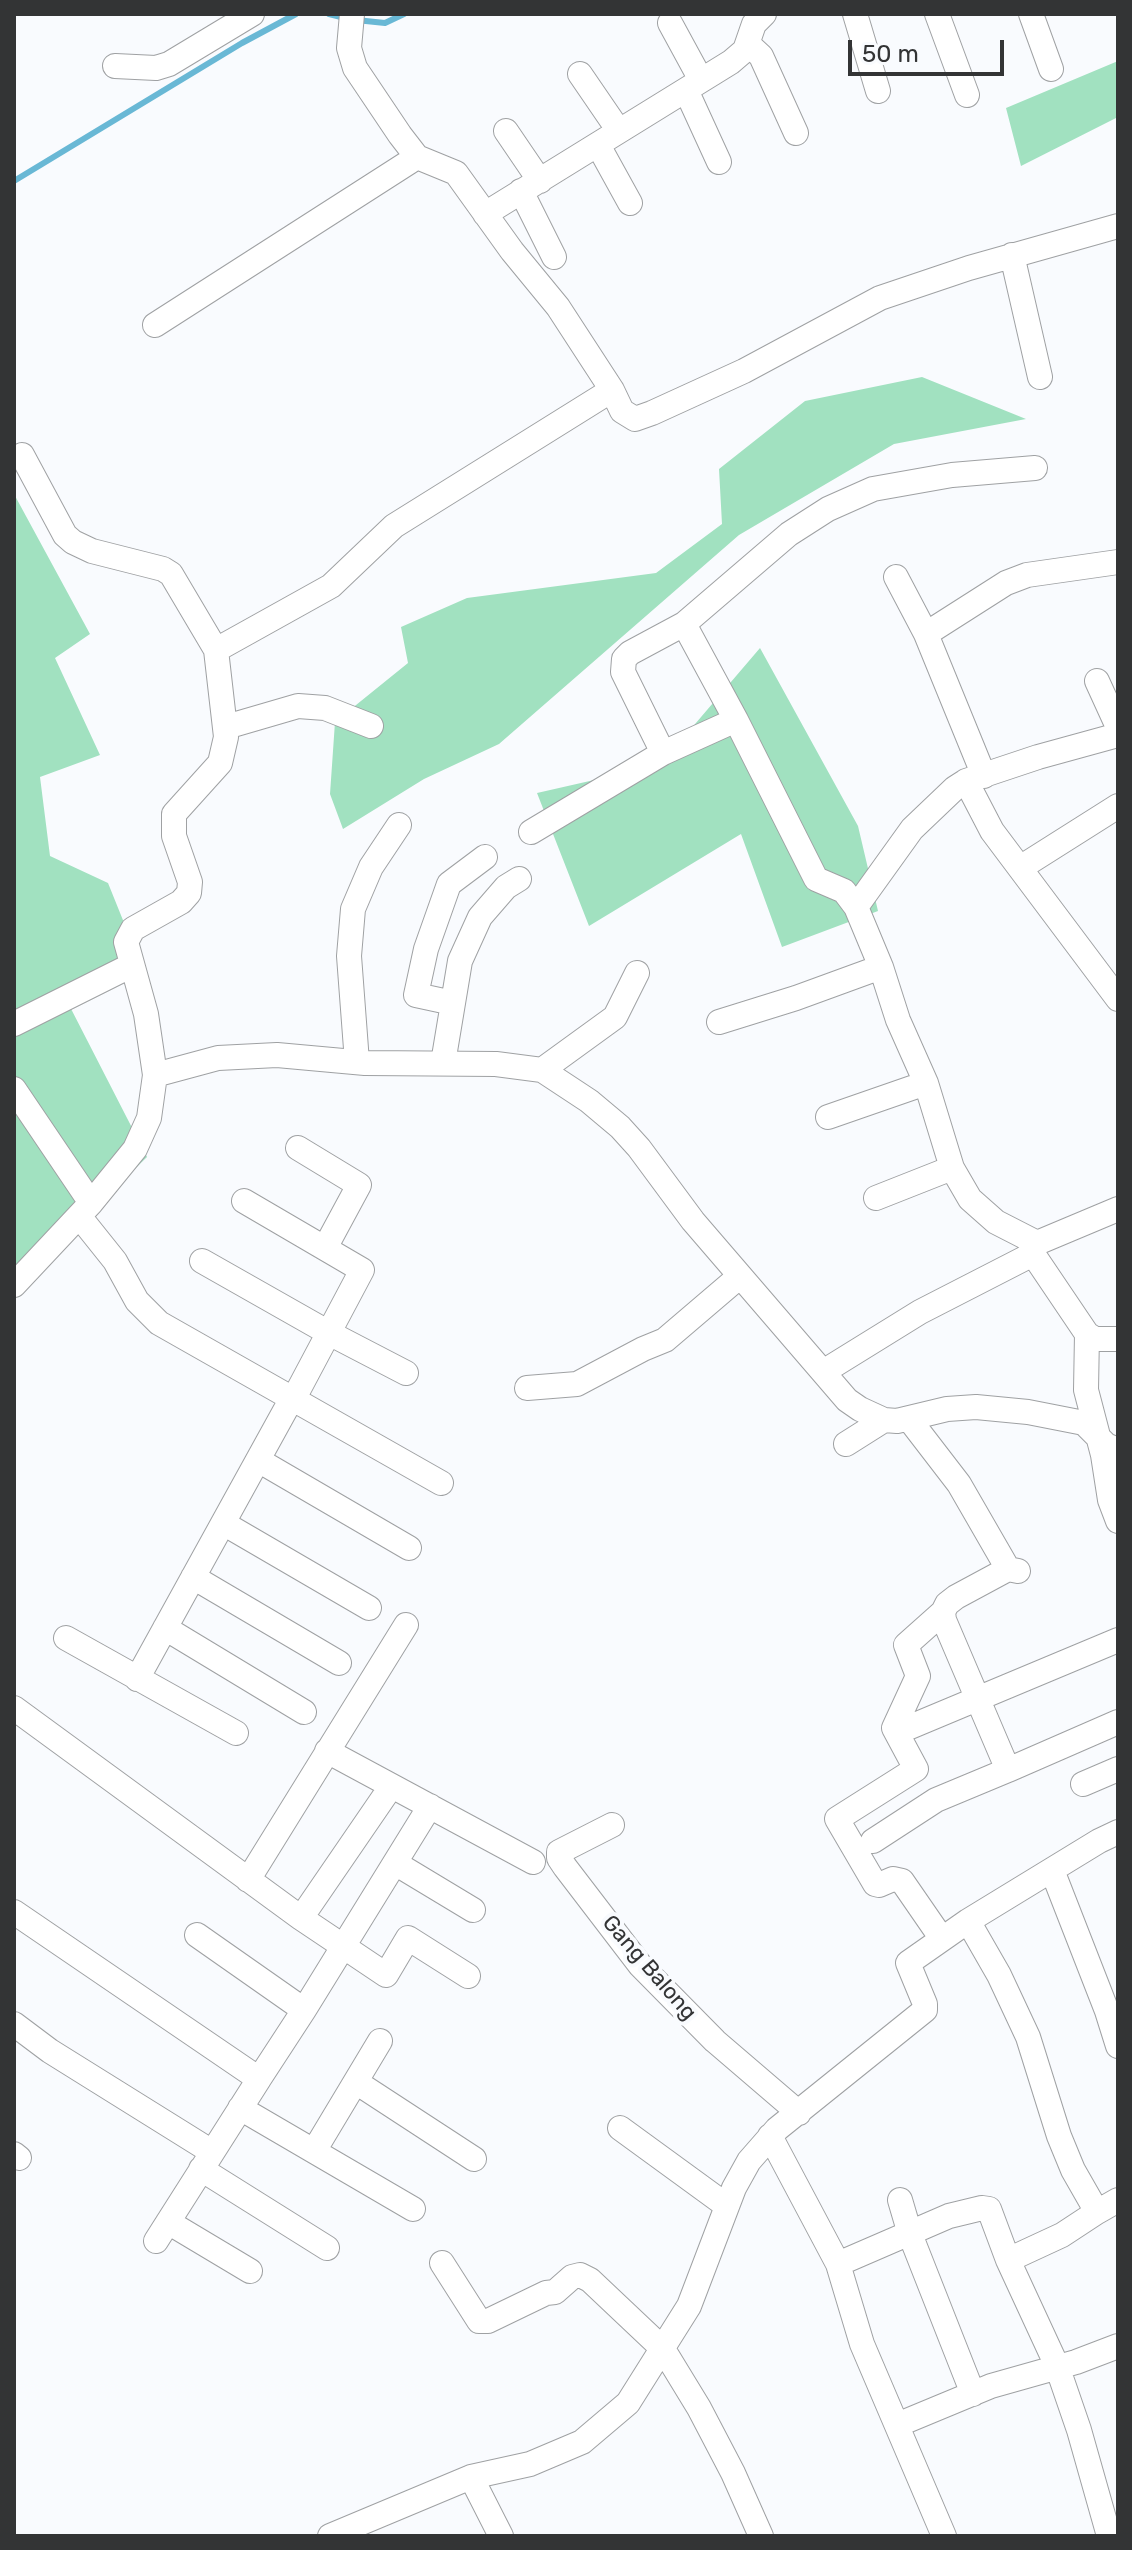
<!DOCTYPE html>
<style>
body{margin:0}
#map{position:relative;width:1132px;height:2550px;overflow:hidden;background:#f9fbfe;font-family:Rubik,sans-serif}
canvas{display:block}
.frame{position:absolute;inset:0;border:16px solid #333435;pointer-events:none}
.scale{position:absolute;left:848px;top:40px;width:156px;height:36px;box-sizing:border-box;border:4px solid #333435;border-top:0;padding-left:10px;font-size:24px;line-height:28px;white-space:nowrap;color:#333435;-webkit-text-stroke:6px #f9fbfe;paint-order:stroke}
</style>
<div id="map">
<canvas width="1132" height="2550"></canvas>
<div class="frame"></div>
<div class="scale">50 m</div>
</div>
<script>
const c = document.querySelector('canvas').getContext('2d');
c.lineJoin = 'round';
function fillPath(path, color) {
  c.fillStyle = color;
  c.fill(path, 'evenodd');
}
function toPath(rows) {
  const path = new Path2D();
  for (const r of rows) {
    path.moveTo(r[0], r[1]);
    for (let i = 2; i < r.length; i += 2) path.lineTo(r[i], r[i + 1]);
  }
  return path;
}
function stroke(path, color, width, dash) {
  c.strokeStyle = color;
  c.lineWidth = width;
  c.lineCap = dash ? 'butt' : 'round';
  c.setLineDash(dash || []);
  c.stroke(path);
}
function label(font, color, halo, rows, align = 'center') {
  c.font = font + ' Rubik,sans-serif';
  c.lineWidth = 8;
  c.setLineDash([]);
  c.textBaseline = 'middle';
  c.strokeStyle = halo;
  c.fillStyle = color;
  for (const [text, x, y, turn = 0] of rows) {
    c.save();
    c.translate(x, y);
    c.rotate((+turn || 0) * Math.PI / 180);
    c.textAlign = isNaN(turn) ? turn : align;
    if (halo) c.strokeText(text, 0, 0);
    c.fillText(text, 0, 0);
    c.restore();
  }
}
fillPath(toPath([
 [1118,61,1118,117,1021,166,1006,108],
 [922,377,1026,419,894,444,739,535,499,744,424,779,343,829,330,794,335,722,408,663,401,627,467,598,656,573,722,524,719,469,805,401],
 [14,494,90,634,55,658,100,755,40,777,50,856,108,883,135,950,67,1001,147,1157,14,1287],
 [760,648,858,826,878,911,782,947,741,834,589,926,537,793,660,765]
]), '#a1e1c0');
stroke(toPath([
 [329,14,345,18],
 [356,20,385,23,404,14],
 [14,181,242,43,296,14]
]), '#69b8d5', 6);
const minor = toPath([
 [352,14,349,48,355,68,400,135,417,157,456,173,512,251,558,307,612,390,622,411,635,419,652,413,744,371,880,298,969,268,1118,226],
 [855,14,878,91],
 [937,14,967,95],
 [1031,14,1051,69],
 [670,23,701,80],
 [748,44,761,56,796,133],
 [115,66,156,68,169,64,252,14],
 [580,74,619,131],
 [686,90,719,162],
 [506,131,540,181],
 [598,145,630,203],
 [521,191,554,257],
 [485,214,731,62,745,50,754,24,764,14],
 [1012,255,1040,377],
 [155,325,417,157],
 [896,577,926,634,984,776],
 [684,624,736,720,816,879,844,891,856,907],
 [926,634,1006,583,1027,575,1118,562],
 [216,650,331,586,394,526,612,390],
 [1097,681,1118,727],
 [226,727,298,706,325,708,371,726],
 [663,753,623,672,624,659,630,653,684,624,789,534,828,509,873,489,952,475,1035,468],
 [966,781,992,831,1118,999],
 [531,832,663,753,736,720],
 [1020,868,1118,806],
 [453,1003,416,995,426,949,449,884,485,857],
 [719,1022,796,998,881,967],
 [14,1024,132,965],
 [357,1062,349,956,353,909,371,867,399,825],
 [443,1063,460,961,480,917,506,887,519,879],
 [542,1070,615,1017,637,973],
 [155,1075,218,1058,277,1055,365,1063,496,1064,542,1070,589,1101,620,1127,639,1148,693,1221,847,1400,860,1409,884,1420,897,1421,947,1409,976,1407,1028,1412,1084,1423,1106,1445,1118,1450],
 [14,1089,91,1203],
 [828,1117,926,1083],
 [298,1148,359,1185,325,1248],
 [876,1198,952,1168],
 [244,1201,362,1270,293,1400],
 [79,1216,115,1261,137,1301,159,1323,441,1483],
 [1037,1243,996,1222,970,1199,952,1168,926,1083,898,1020,881,967,856,907,912,829,955,788,966,781,1038,757,1118,735],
 [1037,1243,1118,1209],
 [1033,1254,1087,1334,1095,1339,1118,1339],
 [202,1261,329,1333,406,1373],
 [14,1285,91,1203,135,1149,149,1118,155,1075,146,1014,126,942,133,929,181,902,189,893,190,882,174,836,174,814,220,763,226,737,216,650,171,574,163,569,92,551,73,542,65,535,22,455],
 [1087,1334,1086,1390,1103,1455,1110,1500,1118,1521],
 [823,1372,920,1312,1033,1254,1037,1243],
 [527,1388,577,1384,643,1349,665,1340,740,1276],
 [909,1419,959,1484,1008,1569,1018,1571],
 [846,1444,884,1420],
 [258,1460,409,1548],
 [223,1523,369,1608],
 [193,1577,339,1663],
 [165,1628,304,1712],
 [66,1638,236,1733],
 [137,1679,292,1398],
 [14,1708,301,1918],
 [910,1727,1118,1640],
 [327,1751,533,1862],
 [1008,1770,1118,1722],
 [1083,1784,1118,1769],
 [386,1794,301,1918,386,1975,408,1938,468,1976],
 [612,1825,559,1852,559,1858,565,1867,640,1965,715,2041,799,2113],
 [873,1841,936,1800,1008,1770,944,1620,943,1612,947,1604,956,1597,1008,1569],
 [395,1863,473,1910],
 [1052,1870,1107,2011,1118,2046],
 [248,1880,406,1625],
 [14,1912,259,2079,156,2241],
 [968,1921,999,1975,1028,2037,1059,2136,1073,2170,1097,2212,1118,2200],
 [197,1935,304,2010,259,2079],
 [942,1939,902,1881,893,1879,879,1885,875,1884,837,1819,916,1769,894,1728,918,1676,906,1645,943,1612],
 [304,2010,430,1806],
 [14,2024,50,2051,212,2152],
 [356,2082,474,2159],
 [240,2108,413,2209],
 [620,2128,727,2206],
 [770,2136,838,2264,862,2344,944,2536],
 [314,2151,380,2041],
 [14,2154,19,2158],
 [201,2169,327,2248],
 [900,2200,910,2234,973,2394],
 [168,2222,250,2271],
 [1008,2260,1062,2235,1097,2212],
 [442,2263,479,2321,488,2321,546,2293,555,2292,572,2277,580,2275,590,2280,663,2349,699,2408,733,2473,761,2536],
 [838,2264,949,2216,982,2208,989,2209,1008,2260,1057,2366,1079,2430,1109,2536],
 [897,2425,991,2386,1076,2362,1118,2346],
 [471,2477,501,2536],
 [330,2536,471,2477,530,2464,582,2442,628,2403,689,2306,734,2188,749,2161,777,2129,925,2010,925,2004,908,1963,968,1921,1099,1841,1118,1832]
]);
stroke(minor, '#9fa1a3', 26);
stroke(minor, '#fff', 24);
label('22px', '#333435', '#f9fbfe', [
 ["Gang Balong",649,1968,49]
]);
</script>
